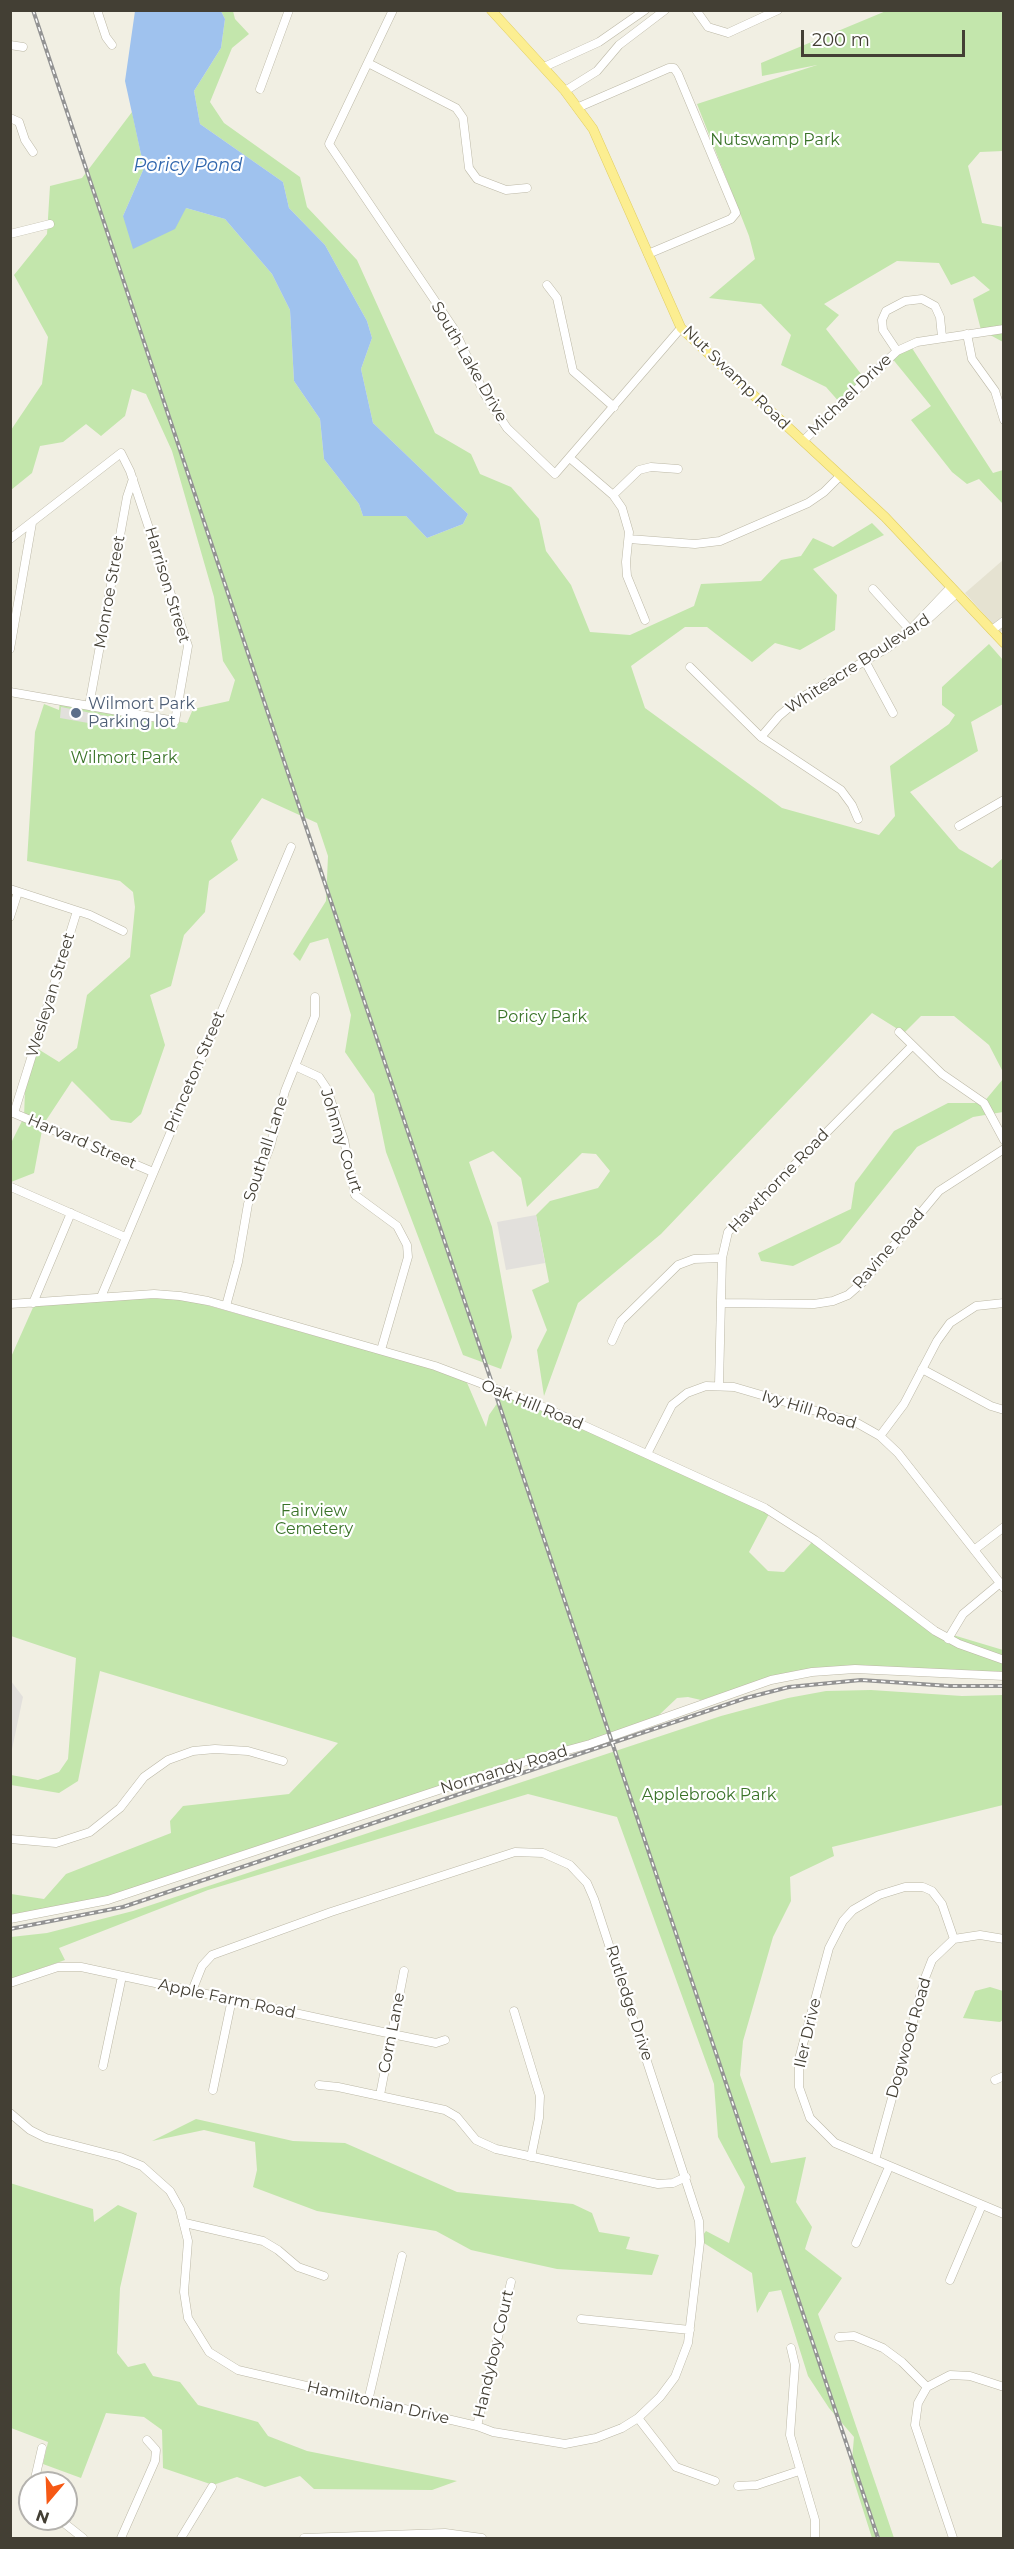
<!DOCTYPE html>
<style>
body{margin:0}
#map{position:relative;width:1014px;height:2549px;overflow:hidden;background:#f1efe3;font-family:Montserrat,sans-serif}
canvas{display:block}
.frame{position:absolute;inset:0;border:12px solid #433f34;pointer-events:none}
.north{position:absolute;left:18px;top:2471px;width:60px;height:60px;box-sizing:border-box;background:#fff;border:2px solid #b4b2ae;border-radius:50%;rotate:199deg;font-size:16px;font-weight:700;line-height:24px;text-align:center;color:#433f34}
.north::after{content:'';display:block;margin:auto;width:21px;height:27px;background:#f65915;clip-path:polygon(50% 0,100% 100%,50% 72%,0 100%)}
.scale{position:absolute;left:801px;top:30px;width:164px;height:27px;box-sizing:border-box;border:3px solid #433f34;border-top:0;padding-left:8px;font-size:18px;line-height:21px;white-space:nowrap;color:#433f34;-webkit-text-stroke:4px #fff;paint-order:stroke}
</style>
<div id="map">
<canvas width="1014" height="2549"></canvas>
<div class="frame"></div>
<div class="north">N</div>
<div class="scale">200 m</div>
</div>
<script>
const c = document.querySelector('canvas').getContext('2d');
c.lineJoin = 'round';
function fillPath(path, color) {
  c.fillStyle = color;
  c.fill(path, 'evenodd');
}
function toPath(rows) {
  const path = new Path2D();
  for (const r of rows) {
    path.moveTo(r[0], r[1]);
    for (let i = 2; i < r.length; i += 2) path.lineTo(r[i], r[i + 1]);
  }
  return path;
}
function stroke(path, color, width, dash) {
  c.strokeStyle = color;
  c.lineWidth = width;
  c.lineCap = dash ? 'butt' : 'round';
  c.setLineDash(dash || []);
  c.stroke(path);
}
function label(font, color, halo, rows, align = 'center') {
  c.font = font + ' Montserrat,sans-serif';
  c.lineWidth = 4.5;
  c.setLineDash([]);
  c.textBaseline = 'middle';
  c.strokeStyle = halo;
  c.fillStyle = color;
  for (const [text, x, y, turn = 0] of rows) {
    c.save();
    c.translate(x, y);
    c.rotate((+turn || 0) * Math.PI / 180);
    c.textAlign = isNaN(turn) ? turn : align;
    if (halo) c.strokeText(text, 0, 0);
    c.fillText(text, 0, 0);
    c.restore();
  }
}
fillPath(toPath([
 [1003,560,1003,630,1000,632,965,593]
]), '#e5e2d1');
fillPath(toPath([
 [221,11,233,11,235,19,249,34,232,48,210,102,224,123,300,177,307,207,357,260,435,433,471,454,480,474,511,487,539,519,546,551,571,585,590,632,630,635,694,606,701,584,761,581,781,560,801,556,813,538,833,547,872,523,884,535,813,569,837,595,835,630,800,650,775,643,752,662,707,627,685,627,631,666,645,708,782,808,879,835,895,816,890,766,949,724,955,715,942,705,942,687,989,644,1003,660,1003,704,971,722,978,751,910,792,959,849,992,868,1003,858,1003,1072,989,1045,954,1016,921,1016,904,1033,872,1013,661,1234,578,1303,544,1396,537,1350,547,1330,532,1290,549,1282,536,1215,550,1201,598,1188,610,1171,596,1154,582,1153,527,1207,521,1178,493,1151,469,1162,492,1227,512,1337,501,1369,463,1355,386,1152,374,1094,345,1052,351,1015,328,938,310,943,300,961,293,954,326,901,328,856,317,823,262,798,231,841,238,860,209,881,205,912,184,935,171,986,150,995,165,1045,141,1114,131,1123,111,1120,72,1081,43,1125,34,1173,11,1182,11,1143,24,1117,25,1091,38,1049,59,1062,77,1048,87,995,130,957,135,907,133,892,120,881,27,861,35,732,44,704,59,710,60,701,187,723,193,709,229,701,235,680,223,661,214,597,172,451,146,394,132,389,125,416,101,436,86,424,63,442,40,446,32,473,11,490,11,430,42,384,48,337,14,275,47,234,50,186,82,178,132,112,144,168,123,216,186,208,225,219,272,274,290,310,294,381,320,419,324,459,359,504,363,516,406,516,427,538,463,524,468,514,373,423,361,369,372,338,367,321,325,245,289,208,283,182,200,124,194,91,221,48,225,19],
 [886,11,1003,11,1003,151,980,152,968,166,982,223,1003,227,1003,342,981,330,973,299,990,290,974,276,951,285,939,263,897,261,824,304,839,315,826,329,865,379,841,404,826,387,781,365,791,335,761,304,709,298,755,259,749,236,697,104,817,65,762,76,761,63],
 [910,345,993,473,1003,470,1003,504,979,479,967,484,952,472,911,420,931,406,891,357],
 [1003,1079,1003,1112,973,1117,917,1147,840,1243,793,1266,761,1261,758,1253,851,1209,855,1183,894,1131,948,1103,983,1103],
 [167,1294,465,1378,486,1427,489,1415,505,1392,770,1512,749,1552,768,1571,784,1572,814,1540,933,1629,1003,1650,1004,1672,862,1666,777,1676,701,1700,688,1697,677,1698,658,1716,630,1728,102,1899,11,1917,11,1894,44,1899,66,1874,171,1833,170,1821,183,1806,289,1794,338,1743,100,1671,78,1781,59,1793,11,1785,11,1775,38,1780,59,1772,68,1759,76,1658,11,1636,11,1357,35,1303],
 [871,1690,962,1696,1003,1695,1003,1805,832,1847,834,1856,790,1877,791,1901,773,1937,743,2041,740,2075,771,2163,806,2157,796,2202,812,2227,805,2249,842,2278,818,2314,894,2538,872,2538,851,2472,854,2437,829,2408,808,2376,781,2290,769,2292,757,2313,752,2273,699,2240,706,2231,729,2243,745,2187,718,2137,714,2084,617,1817,528,1794,208,1890,59,1948,65,1960,11,1979,11,1937,47,1933,133,1911,721,1716,788,1698,826,1691],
 [990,1987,1003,1991,1003,2020,1000,2022,963,2018,975,1991],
 [196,2119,293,2141,345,2143,457,2192,573,2204,592,2213,599,2232,630,2237,626,2249,659,2255,652,2275,557,2269,471,2250,436,2231,317,2211,253,2187,257,2170,255,2142,204,2130,152,2141],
 [10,2183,93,2209,94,2222,118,2205,137,2213,120,2288,117,2353,128,2367,145,2363,153,2376,180,2382,198,2405,258,2422,268,2436,307,2451,457,2481,432,2490,314,2489,300,2476,265,2487,237,2477,213,2485,163,2468,162,2430,144,2417,106,2413,81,2478,43,2464,48,2442,11,2428]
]), '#c3e6ac');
fillPath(toPath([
 [61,707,127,720,126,724,122,729,60,718],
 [536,1215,545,1263,506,1270,497,1222],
 [11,1681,23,1697,11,1754,10,1681]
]), '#e2e0dc');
fillPath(toPath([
 [135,11,221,11,225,19,221,48,194,91,200,124,283,182,289,208,325,245,367,321,372,338,361,369,373,423,468,514,463,524,427,538,406,516,363,516,359,504,324,459,320,419,294,381,290,310,272,274,225,219,186,208,175,229,133,249,123,216,144,168,125,81]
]), '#9fc2ee');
const minor = toPath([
 [97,10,106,37,112,45],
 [393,10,329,144,454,329,485,395,507,428,555,474,681,328],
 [696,10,708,27,728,33,778,10],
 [10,45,23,47],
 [368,63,456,108,463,118,469,168,477,179,506,190,527,188],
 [544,67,599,42,645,10],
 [260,89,289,10],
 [565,91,597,71,619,45,665,10],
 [579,107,669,68,674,68,678,74,736,213,731,219,648,254],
 [10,118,19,122,25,140,33,152],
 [10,234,50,224],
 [547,285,557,298,573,371,614,407],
 [967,334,972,359,995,391,1004,420],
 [897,351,883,330,882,320,886,311,905,301,922,299,935,306,940,317,942,337],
 [803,441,897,351,917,342,1004,329],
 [571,459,613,495,622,508,629,532,626,562,627,576,645,620],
 [613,495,639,470,651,467,678,469],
 [10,539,121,453,130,471,188,646,175,721,10,692],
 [629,539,695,544,720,541,808,503,824,492,840,476],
 [873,589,910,630],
 [910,630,951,587],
 [992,630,1004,621],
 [10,649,32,523],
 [865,661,893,713],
 [690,667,761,737,841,790,852,805,858,819],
 [89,706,127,497,133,479],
 [761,737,779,716,799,699,889,647,910,630,926,621,957,593],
 [959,826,1004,800],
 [10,889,90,915,123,931],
 [10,917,18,892],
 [899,1032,942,1074,984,1103,1004,1140],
 [295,1066,319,1077,327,1089,344,1140,355,1195,397,1226,407,1245,408,1257,381,1350],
 [11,1112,153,1172],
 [14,1113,77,911],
 [11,1187,125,1237],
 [101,1297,291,847],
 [33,1303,71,1213],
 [721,1303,814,1304,833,1301,848,1295,864,1281,939,1191,1004,1149],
 [10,1304,154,1294,180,1296,208,1301,435,1366,541,1406,765,1508,815,1540,935,1631,959,1644,1004,1660],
 [226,1306,238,1262,248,1204,270,1147,285,1091,315,1016,315,997],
 [612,1341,621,1321,678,1265,694,1259,722,1258],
 [922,1369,991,1406,1004,1410],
 [719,1385,722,1258,728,1232,912,1046],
 [880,1436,904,1404,937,1341,950,1323,976,1306,1004,1303],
 [647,1454,672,1405,687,1393,706,1386,734,1387,857,1423,880,1436,898,1453,1004,1588],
 [974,1550,1004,1527],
 [948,1639,963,1614,999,1584],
 [10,1839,56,1843,90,1832,120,1808,144,1777,168,1760,193,1751,215,1749,248,1751,283,1761],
 [10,1919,108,1900,520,1763,590,1744,771,1680,812,1672,855,1669,1004,1676],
 [954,1939,942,1904,932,1891,923,1887,905,1887,879,1895,853,1910,843,1921,829,1948,799,2059,799,2087,810,2118,835,2143,1004,2214],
 [10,1983,58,1967,81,1967,392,2034,436,2043,445,2040],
 [514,2011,540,2096,539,2118,531,2157],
 [103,2066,122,1976],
 [995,2080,1004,2076],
 [319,2085,338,2087,445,2110,457,2117,476,2140,496,2149,658,2184,673,2183,686,2177],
 [213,2090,232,1999],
 [380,2095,404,1971],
 [10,2113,30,2130,46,2138,120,2157,142,2166,170,2191,180,2209,188,2241,184,2292,188,2318,209,2352,238,2370,477,2426,493,2432,565,2444,596,2438,622,2428,638,2418,660,2397,675,2377,688,2343,700,2242,699,2221,594,1899,587,1883,570,1865,543,1853,515,1852,331,1912,212,1955,202,1966,192,1991],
 [875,2160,925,1978,932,1960,954,1939,980,1935,1004,1939],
 [185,2223,263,2241,278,2250,298,2267,324,2276],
 [856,2243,889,2167],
 [950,2280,982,2205],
 [581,2319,690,2330],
 [839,2337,854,2336,883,2348,902,2362,927,2387],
 [791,2348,795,2365,790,2435,815,2520,815,2538],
 [368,2401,402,2256],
 [638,2418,676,2467,715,2481],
 [477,2426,511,2282],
 [34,2483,42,2448],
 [738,2486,757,2485,799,2471],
 [59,2519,83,2538],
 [121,2538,155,2461,156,2450,147,2440],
 [181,2538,212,2487],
 [304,2538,445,2533,482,2538],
 [953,2538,915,2425,918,2403,927,2387,950,2375,970,2376,1004,2387]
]);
const major = toPath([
 [491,10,565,91,593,129,681,328,885,517,1004,643]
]);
stroke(minor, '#bcb8a6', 9);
stroke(major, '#e1ce62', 10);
stroke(minor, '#fff', 8);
stroke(major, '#fcee91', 9);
const rail = toPath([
 [33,10,878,2538],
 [10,1929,123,1907,746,1698,789,1687,861,1680,950,1686,1004,1686]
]);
stroke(rail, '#939393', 4);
stroke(rail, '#fff', 1.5, [4.5]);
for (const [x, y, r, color] of [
 [76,713,6,"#5c6f8a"]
]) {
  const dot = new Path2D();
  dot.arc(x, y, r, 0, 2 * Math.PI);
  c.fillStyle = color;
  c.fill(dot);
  stroke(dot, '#fff', 2);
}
label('16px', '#3a7329', '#fff', [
 ["Nutswamp Park",775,140],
 ["Wilmort Park",124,758],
 ["Poricy Park",542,1017],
 ["Fairview",314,1511],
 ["Cemetery",314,1529],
 ["Applebrook Park",709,1795]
]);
label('16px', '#433f34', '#fff', [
 ["South Lake Drive",469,362,60],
 ["Nut Swamp Road",736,378,44],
 ["Michael Drive",850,395,-44],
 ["Harrison Street",167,585,73],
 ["Monroe Street",110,592,-80],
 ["Whiteacre Boulevard",858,664,-33],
 ["Wesleyan Street",51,995,-73],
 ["Princeton Street",195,1072,-67],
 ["Johnny Court",341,1141,73],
 ["Harvard Street",82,1142,23],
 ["Southall Lane",266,1149,-72],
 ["Hawthorne Road",779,1181,-46],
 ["Ravine Road",889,1249,-49],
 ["Oak Hill Road",532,1405,22],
 ["Ivy Hill Road",809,1410,17],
 ["Normandy Road",504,1770,-17],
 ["Apple Farm Road",227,1999,12],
 ["Rutledge Drive",629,2003,72],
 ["Corn Lane",392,2033,-79],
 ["Iler Drive",808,2033,-77],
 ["Dogwood Road",909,2038,-74],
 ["Handyboy Court",494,2354,-77],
 ["Hamiltonian Drive",378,2403,13]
]);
label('16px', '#4e5e75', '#fff', [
 ["Wilmort Park",88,704],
 ["Parking lot",88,722]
], 'left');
label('italic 18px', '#2f65ac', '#fff', [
 ["Poricy Pond",188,166]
]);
</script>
